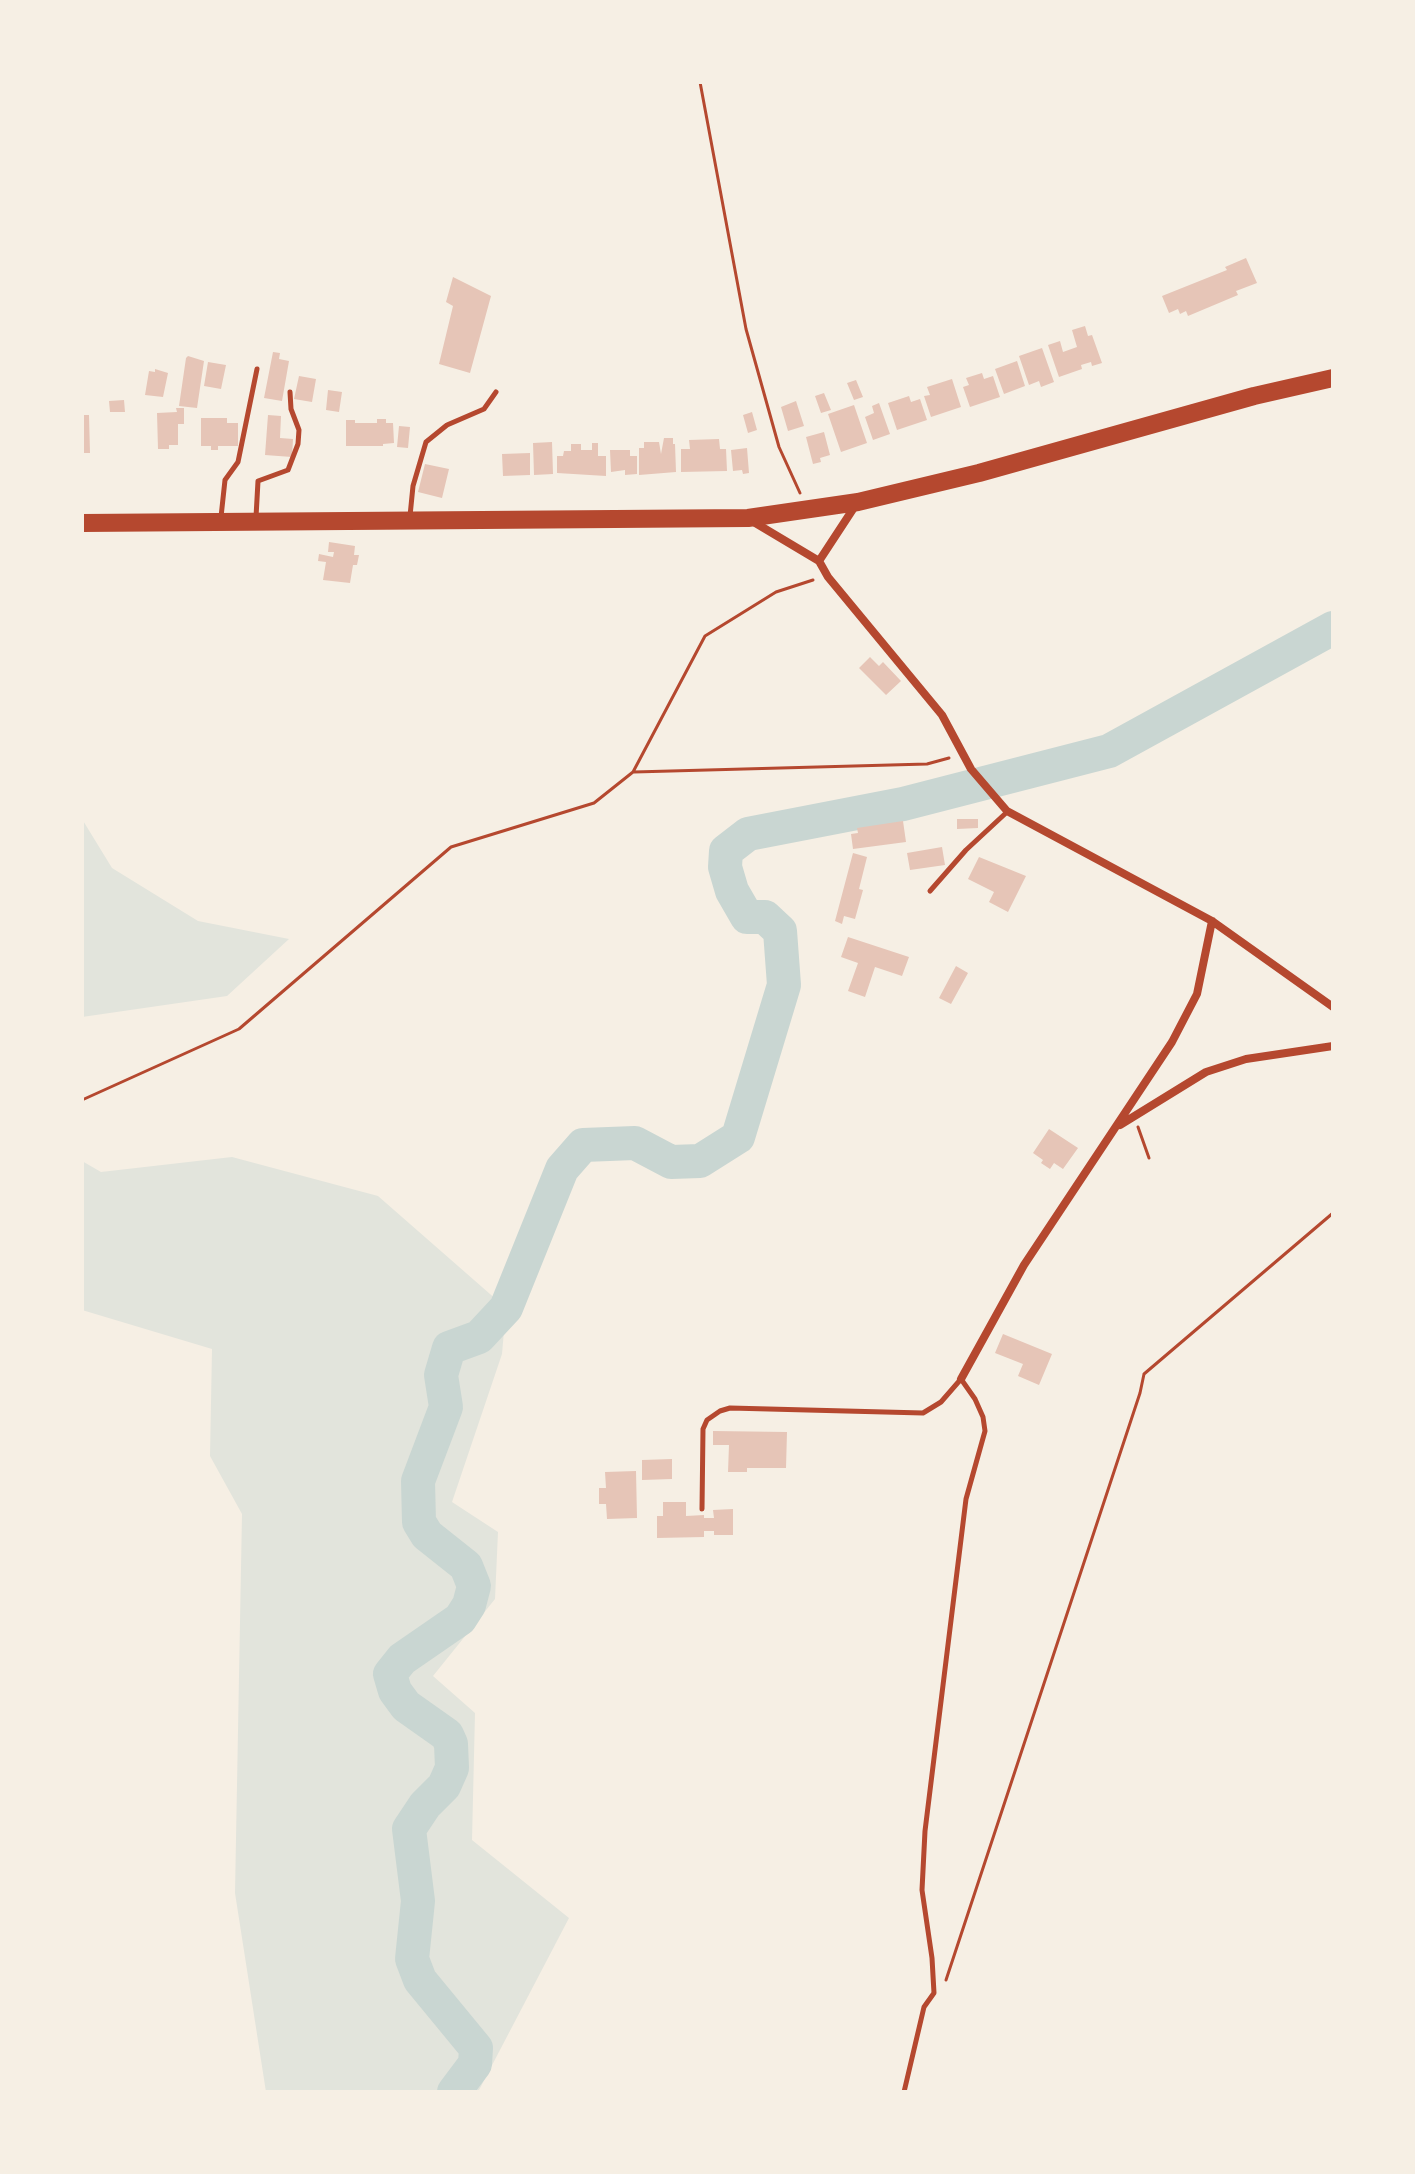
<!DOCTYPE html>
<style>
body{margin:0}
#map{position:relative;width:1415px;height:2174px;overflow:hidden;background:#f6efe4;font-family:Arial,sans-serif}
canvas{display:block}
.frame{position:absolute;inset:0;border:84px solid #f6efe4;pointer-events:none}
</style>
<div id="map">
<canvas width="1415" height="2174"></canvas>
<div class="frame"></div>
</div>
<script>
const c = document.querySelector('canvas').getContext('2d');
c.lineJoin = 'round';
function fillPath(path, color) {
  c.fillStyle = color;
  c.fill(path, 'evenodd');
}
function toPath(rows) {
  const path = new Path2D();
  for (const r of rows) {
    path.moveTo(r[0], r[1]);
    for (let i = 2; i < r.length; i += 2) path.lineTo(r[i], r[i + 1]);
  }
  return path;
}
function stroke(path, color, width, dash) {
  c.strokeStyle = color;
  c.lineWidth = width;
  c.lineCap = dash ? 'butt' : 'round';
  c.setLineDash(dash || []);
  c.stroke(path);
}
fillPath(toPath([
 [82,819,112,868,198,921,289,939,227,996,82,1017],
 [232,1157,378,1196,506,1308,502,1354,452,1502,498,1532,495,1599,433,1676,475,1713,472,1840,569,1918,478,2092,266,2092,235,1893,242,1514,210,1456,212,1349,82,1310,82,1161,101,1172]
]), '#e2e4dc');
stroke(toPath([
 [454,2092,475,2064,476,2048,420,1980,412,1959,418,1901,409,1829,425,1805,444,1786,452,1768,451,1744,447,1735,406,1706,395,1691,390,1674,402,1659,460,1619,469,1605,474,1586,466,1566,427,1535,419,1522,418,1481,446,1407,441,1375,449,1348,479,1337,506,1308,562,1169,583,1145,635,1143,671,1162,700,1161,738,1137,784,985,780,931,765,917,747,917,732,891,725,867,726,851,748,834,903,804,1109,751,1333,628]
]), '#c9d6d2', 34);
fillPath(toPath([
 [1246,258,1257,283,1236,291,1238,295,1188,316,1186,311,1180,314,1178,309,1169,313,1162,296,1227,270,1225,267],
 [453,277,491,296,470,373,439,364,453,306,446,302],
 [1085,326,1088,336,1092,335,1102,363,1092,366,1091,362,1081,365,1082,369,1059,377,1048,345,1060,341,1063,352,1077,347,1072,330],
 [1042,348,1054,382,1041,387,1039,381,1029,385,1019,356],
 [273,352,280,353,279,359,289,361,282,401,264,398],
 [188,356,204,361,197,408,179,406,186,358],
 [1017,361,1025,386,1004,394,995,369],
 [208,362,226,365,221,389,204,386],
 [155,369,168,373,163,397,145,395,149,371,155,372],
 [982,373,984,379,993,376,1000,397,970,407,963,387,969,385,966,378],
 [299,376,316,379,312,402,294,399],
 [952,379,961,407,931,417,924,396,930,395,927,387],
 [856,380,863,397,854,400,847,383],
 [328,390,342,392,339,412,326,410],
 [824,393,831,410,821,413,815,396],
 [909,396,911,402,920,399,927,420,897,430,888,403],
 [124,400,125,412,110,412,109,401],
 [796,401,804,426,788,431,781,407],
 [879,403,890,434,873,440,865,417,874,413,872,406],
 [854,405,867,443,841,452,828,414],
 [176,408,184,408,184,424,178,424,178,445,169,445,169,449,158,449,157,413,177,412],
 [752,412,757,430,748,433,743,415],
 [82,415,89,415,90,453,82,453],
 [268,415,281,416,280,438,293,439,292,457,265,455],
 [201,418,227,418,227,423,238,423,238,446,218,446,218,450,211,450,211,446,201,446],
 [377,419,386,419,386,423,393,423,394,443,383,444,383,446,346,446,346,420,355,420,355,423,377,423],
 [399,426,410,427,408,448,397,447],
 [824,432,830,455,820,458,821,462,813,464,806,437],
 [664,438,673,438,673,444,675,444,676,472,639,475,639,448,644,448,644,442,659,442,661,454],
 [719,439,720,449,726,449,727,471,681,472,681,449,690,449,689,440],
 [552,442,553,474,534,475,533,443],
 [592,443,598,443,598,456,606,456,606,476,557,473,557,456,563,456,564,451,571,451,571,444,581,444,581,450,592,450],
 [747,448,749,473,743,474,742,470,733,471,731,450],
 [610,450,630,450,630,456,637,456,637,474,625,475,625,470,611,472],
 [530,453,530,475,503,476,502,454],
 [425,464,449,469,442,498,418,492],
 [329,542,355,546,354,555,359,555,357,565,353,565,350,583,323,580,326,562,318,561,319,554,333,557,334,552,328,552],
 [870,657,879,666,883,662,901,681,886,695,859,668],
 [957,819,978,819,978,828,957,829],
 [903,821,906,842,853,849,851,834,858,833,857,828],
 [942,847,945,865,910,870,907,853],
 [853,853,867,857,859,889,863,890,855,919,844,916,842,924,835,921],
 [979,857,1026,876,1008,912,989,902,994,892,968,879],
 [848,937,909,957,902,976,875,967,865,997,848,991,858,963,841,957],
 [956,966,968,973,951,1004,939,998],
 [1049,1129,1078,1148,1063,1169,1054,1163,1050,1169,1041,1163,1043,1160,1033,1153],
 [1003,1334,1052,1354,1039,1385,1018,1376,1023,1364,995,1353],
 [713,1431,787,1432,786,1468,747,1468,747,1472,728,1472,729,1445,713,1445],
 [672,1459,672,1479,642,1480,642,1460],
 [636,1471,637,1518,607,1519,606,1504,599,1504,599,1488,606,1488,605,1472],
 [663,1502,686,1502,686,1516,704,1515,704,1518,714,1518,713,1510,733,1509,733,1535,714,1535,714,1531,704,1531,704,1537,657,1538,657,1516,663,1516]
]), '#e6c5b7');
stroke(toPath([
 [700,82,746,329,779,447,800,493],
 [634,772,927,764,949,758],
 [82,1100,239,1029,451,847,594,803,633,772,705,636,776,592,813,580],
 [1138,1127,1149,1158],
 [946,1980,1140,1393,1144,1374,1333,1213]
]), '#b5482f', 3);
stroke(toPath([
 [410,516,413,486,426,442,447,425,484,409,496,392],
 [221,517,225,480,238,462,257,369],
 [256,517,258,481,288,470,298,444,299,430,291,409,290,392],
 [930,891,966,850,1007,812],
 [702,1509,703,1429,707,1420,720,1411,730,1408,923,1413,941,1402,961,1379,975,1399,983,1417,985,1431,966,1499,925,1831,922,1890,932,1958,934,1993,924,2007,904,2092]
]), '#b5482f', 5);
stroke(toPath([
 [752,521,819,561,857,503],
 [819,561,828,577,942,715,971,769,1007,811,1212,921,1333,1007],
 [1120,1125,1206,1072,1246,1059,1333,1046],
 [961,1379,1024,1265,1172,1042,1197,994,1212,921]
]), '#b5482f', 8);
stroke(toPath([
 [82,523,748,518,858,502,979,473,1254,396,1333,378]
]), '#b5482f', 18);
</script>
